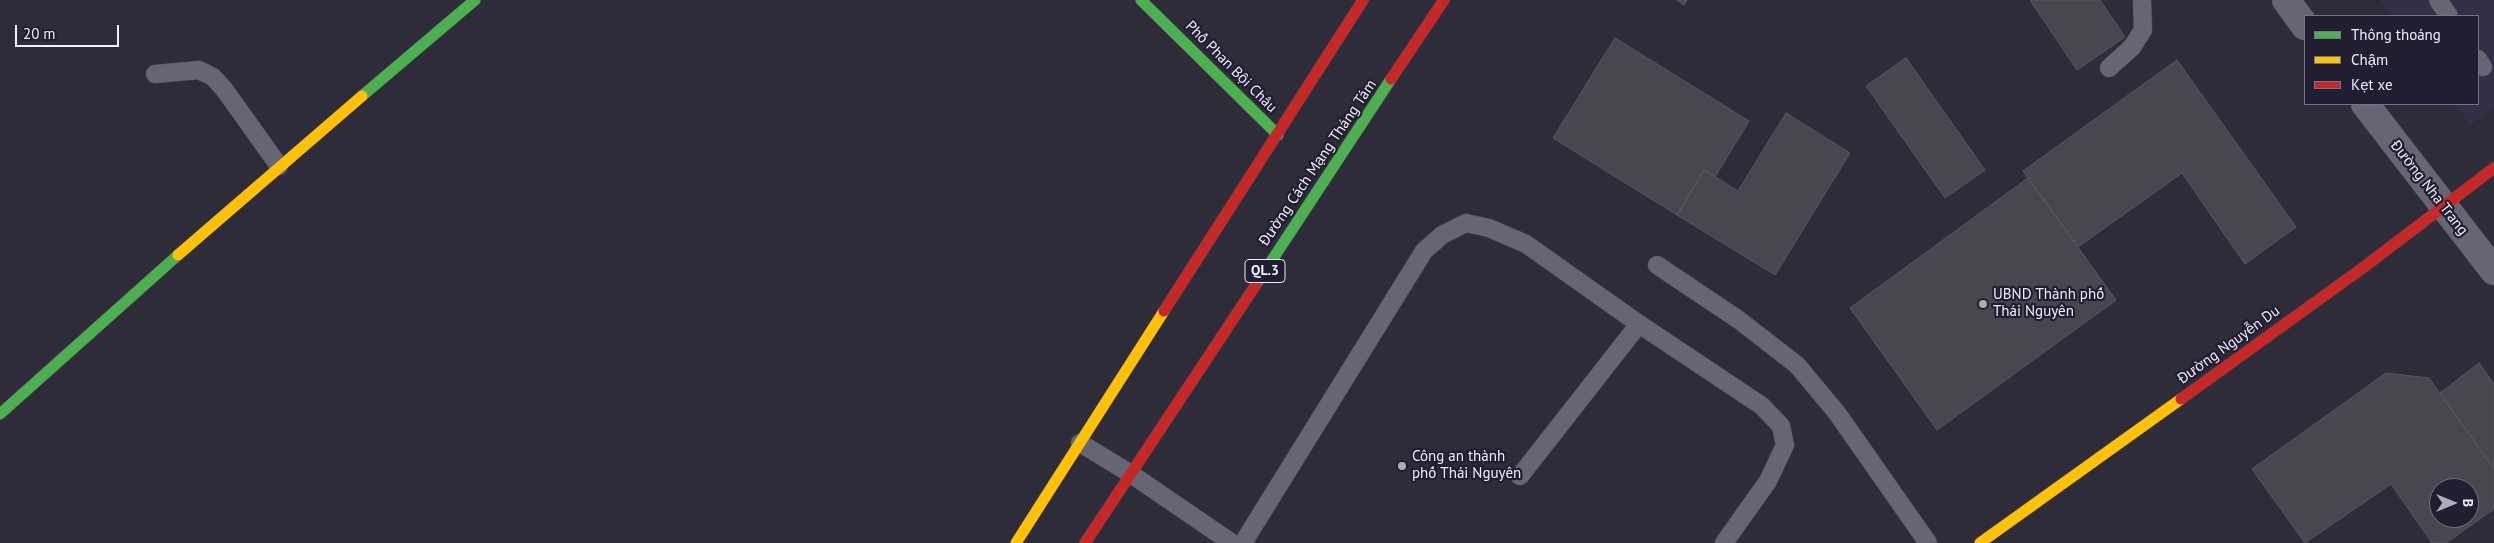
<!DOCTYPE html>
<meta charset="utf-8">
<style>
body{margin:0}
#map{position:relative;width:2494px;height:543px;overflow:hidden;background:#2e2c38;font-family:"PT Sans",sans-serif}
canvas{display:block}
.legend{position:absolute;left:2304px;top:15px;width:175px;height:90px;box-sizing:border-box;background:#211e31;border:1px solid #747283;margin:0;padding:6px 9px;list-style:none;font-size:15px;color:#f0effd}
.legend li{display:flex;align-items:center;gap:10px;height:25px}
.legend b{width:25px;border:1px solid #747283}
.north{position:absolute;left:2429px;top:478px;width:50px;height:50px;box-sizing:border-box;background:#211e31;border:1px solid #747283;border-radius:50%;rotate:90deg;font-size:14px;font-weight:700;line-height:20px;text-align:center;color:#f0effd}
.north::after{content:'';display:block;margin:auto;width:18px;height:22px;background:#acabb8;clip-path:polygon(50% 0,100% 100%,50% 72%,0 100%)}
.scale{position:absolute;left:15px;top:25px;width:104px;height:22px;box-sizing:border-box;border:2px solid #f0effd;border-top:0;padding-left:6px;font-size:15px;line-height:18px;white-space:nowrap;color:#f0effd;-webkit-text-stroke:4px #211e31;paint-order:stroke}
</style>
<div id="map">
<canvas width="2494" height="543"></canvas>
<ul class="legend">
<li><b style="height:6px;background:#4caf50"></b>Thông thoáng</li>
<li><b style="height:6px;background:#ffc107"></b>Chậm</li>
<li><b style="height:6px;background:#c62828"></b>Kẹt xe</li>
</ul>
<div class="north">B</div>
<div class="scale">20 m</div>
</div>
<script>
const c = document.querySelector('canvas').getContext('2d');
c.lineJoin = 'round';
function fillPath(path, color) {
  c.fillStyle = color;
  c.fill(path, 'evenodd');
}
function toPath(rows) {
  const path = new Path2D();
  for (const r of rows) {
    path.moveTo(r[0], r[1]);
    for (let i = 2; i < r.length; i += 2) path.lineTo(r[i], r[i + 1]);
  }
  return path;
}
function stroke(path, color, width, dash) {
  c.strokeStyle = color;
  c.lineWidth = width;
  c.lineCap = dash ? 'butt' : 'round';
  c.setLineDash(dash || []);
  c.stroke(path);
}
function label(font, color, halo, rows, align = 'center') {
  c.font = font + ' "PT Sans",sans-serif';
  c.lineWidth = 4.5;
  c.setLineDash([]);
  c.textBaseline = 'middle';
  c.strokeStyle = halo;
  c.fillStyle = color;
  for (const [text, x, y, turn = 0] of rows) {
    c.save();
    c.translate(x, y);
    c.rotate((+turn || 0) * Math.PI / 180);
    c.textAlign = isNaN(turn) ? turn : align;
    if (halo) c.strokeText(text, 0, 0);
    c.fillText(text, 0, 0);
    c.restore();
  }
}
fillPath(toPath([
 [2380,0,2494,0,2494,108,2470,125,2455,104,2478,104,2478,16,2392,16]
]), '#322f47');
const building = toPath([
 [1677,0,1687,0,1684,5,1677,0],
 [2030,0,2100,0,2125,37,2077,70,2030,0],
 [1615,38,1749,121,1715,177,1704,170,1677,215,1553,138,1615,38],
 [1906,58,1985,170,1945,198,1866,86,1906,58],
 [2177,60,2296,227,2245,264,2182,173,2078,247,2023,171,2177,60],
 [1786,113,1850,153,1775,275,1677,215,1704,170,1738,191,1786,113],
 [2028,178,2116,300,1937,430,1850,308,2028,178],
 [2479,363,2494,384,2494,469,2440,393,2479,363],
 [2386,373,2429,378,2494,469,2494,509,2446,543,2432,543,2391,484,2305,543,2252,469,2386,373],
 [2439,488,2469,488,2469,518,2439,518,2439,488]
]);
fillPath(building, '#484750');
stroke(building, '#585760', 1);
const lane = toPath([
 [2438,0,2449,16],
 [2478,59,2483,67],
 [2109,68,2132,47,2143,30,2142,0],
 [155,74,199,70,213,77,224,89,279,166],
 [1657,265,1739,320,1797,365,1837,413,1928,543],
 [1080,443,1131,474,1232,543],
 [1520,476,1639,324],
 [1243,543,1424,251,1442,235,1466,223,1489,228,1526,244,1639,324,1762,406,1781,426,1785,445,1768,481,1724,543]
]);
const street = toPath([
 [2286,0,2305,26],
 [2365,104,2494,271]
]);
const fast = toPath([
 [1141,0,1278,135],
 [362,96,475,0],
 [1257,283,1391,79],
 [0,414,178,255]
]);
const slow = toPath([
 [178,255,362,96],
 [1016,543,1164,311],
 [1980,543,2181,399]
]);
const jam = toPath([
 [1391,79,1444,0],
 [1164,311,1363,0],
 [2181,399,2364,267,2494,168],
 [1085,543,1257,283]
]);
stroke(lane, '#4a4853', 19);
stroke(street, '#4a4853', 29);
stroke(fast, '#4a4853', 12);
stroke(slow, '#4a4853', 12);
stroke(jam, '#4a4853', 12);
stroke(lane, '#666573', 18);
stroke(street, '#666573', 28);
stroke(fast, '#4caf50', 11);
stroke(slow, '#ffc107', 11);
stroke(jam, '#c62828', 11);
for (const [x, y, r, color] of [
 [1983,304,5,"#acabb8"],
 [1402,466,5,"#acabb8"]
]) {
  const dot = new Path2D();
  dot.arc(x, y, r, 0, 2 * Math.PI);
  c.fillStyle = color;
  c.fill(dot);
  stroke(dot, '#211e31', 2);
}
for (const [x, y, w] of [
 [1265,271,40]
]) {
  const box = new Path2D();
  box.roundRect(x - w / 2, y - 11.5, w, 23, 4);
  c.fillStyle = '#211e31';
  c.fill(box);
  stroke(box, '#f0effd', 1);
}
label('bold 14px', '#f0effd', null, [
 ["QL.3",1265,271]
]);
label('15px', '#f0effd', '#211e31', [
 ["Phố Phan Bội Châu",1231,67,45],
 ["Đường Cách Mạng Tháng Tám",1318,163,-56],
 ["Đường Nha Trang",2429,188,52],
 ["Đường Nguyễn Du",2229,345,-36]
]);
label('15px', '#f0effd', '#211e31', [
 ["UBND Thành phố",1993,295],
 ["Thái Nguyên",1993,312],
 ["Công an thành",1412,457],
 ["phố Thái Nguyên",1412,474]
], 'left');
</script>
